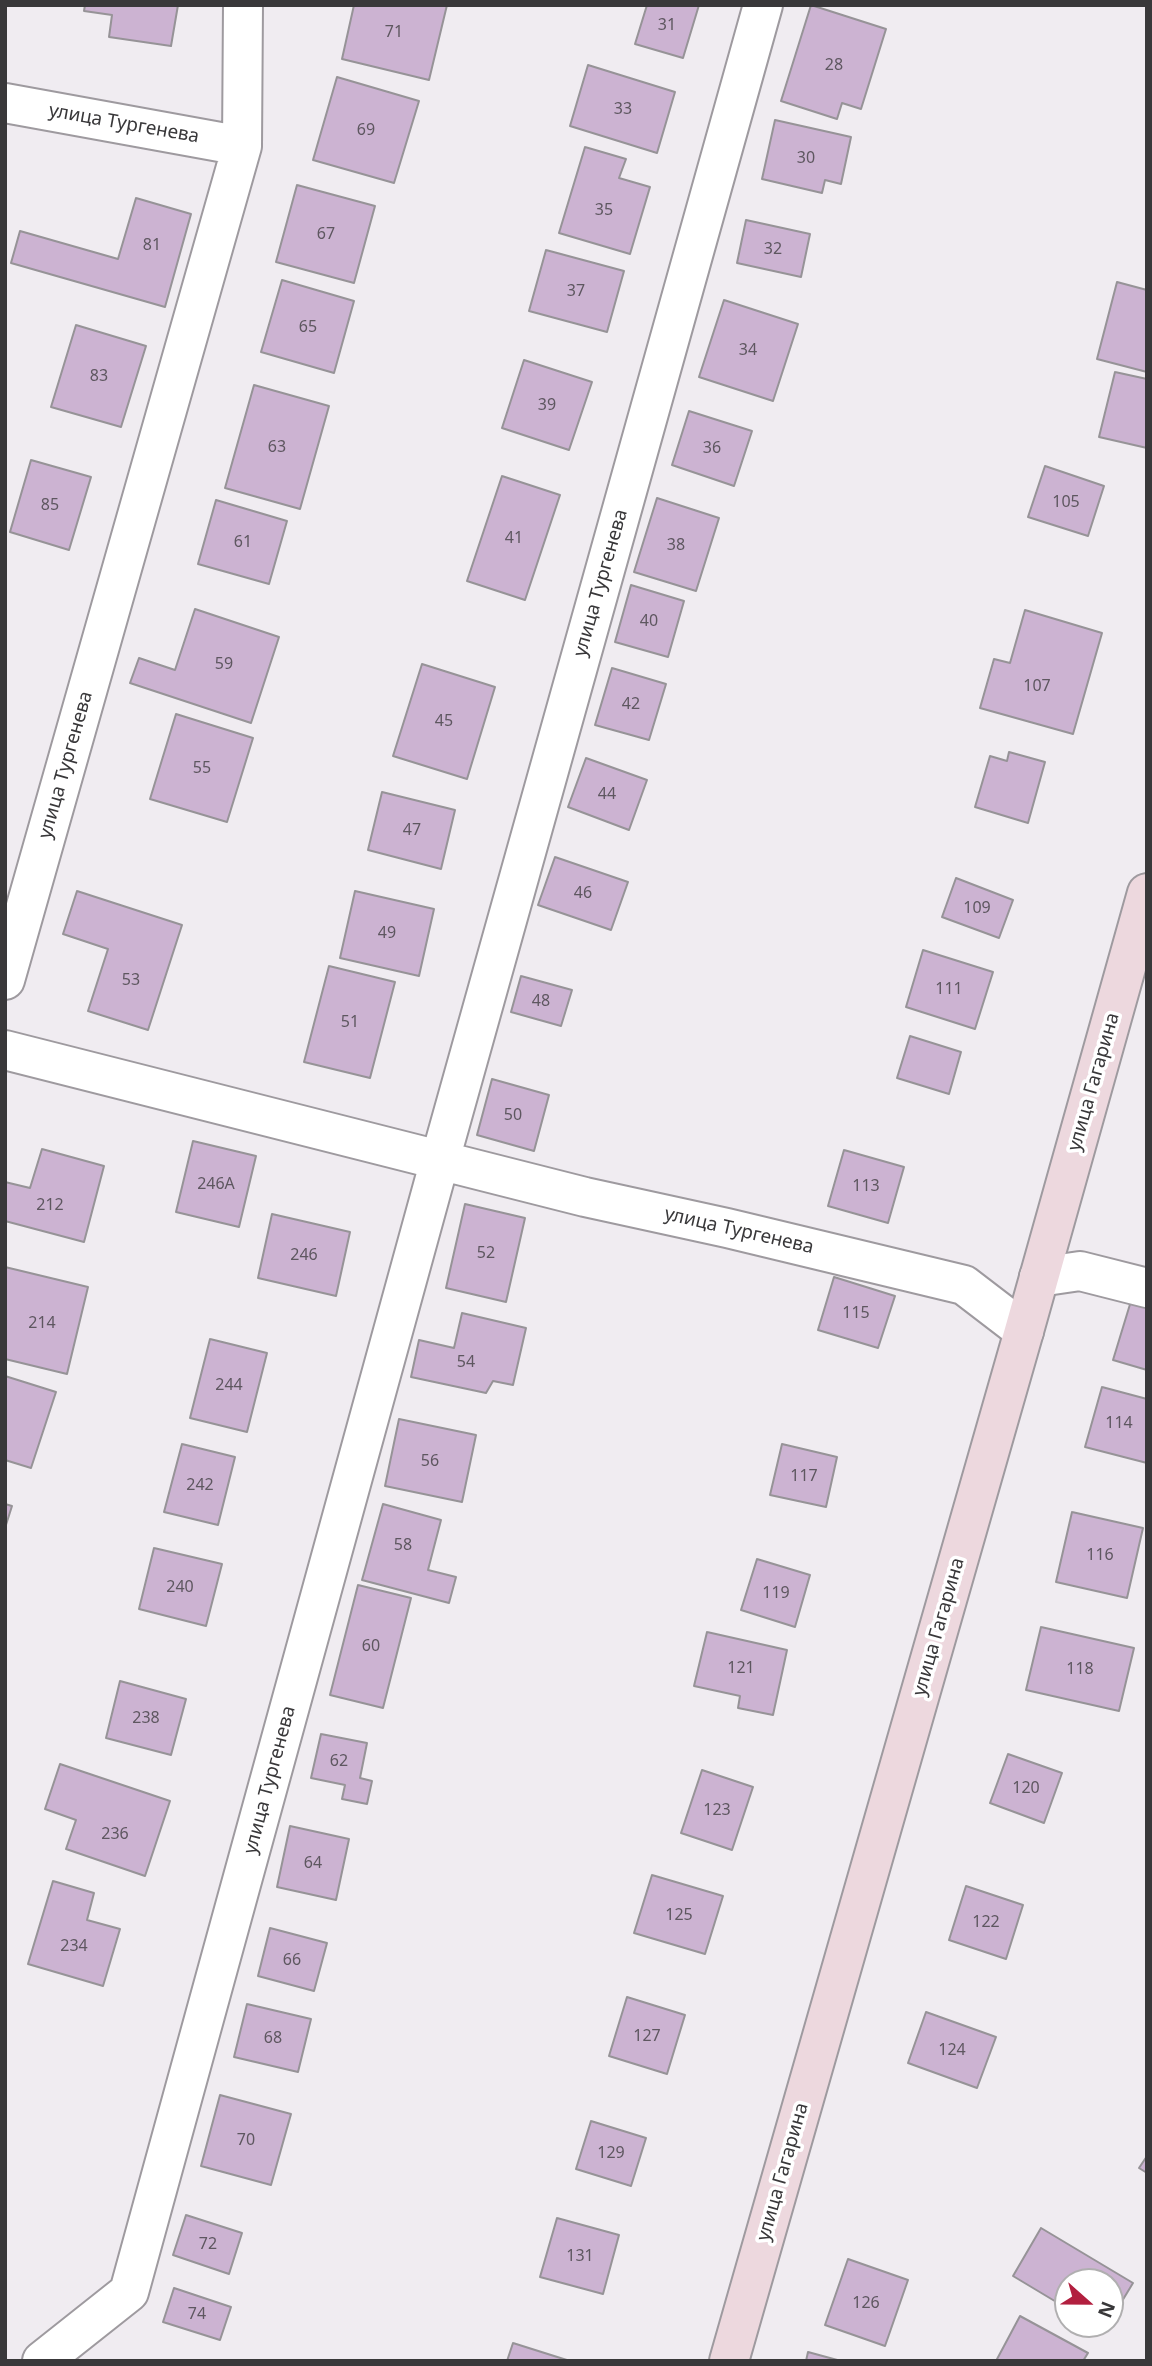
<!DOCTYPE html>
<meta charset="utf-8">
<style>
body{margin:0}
#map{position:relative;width:1152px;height:2366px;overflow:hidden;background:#f0ecf1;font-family:"Noto Sans",sans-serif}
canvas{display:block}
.frame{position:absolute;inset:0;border:7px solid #39383a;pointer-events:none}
.north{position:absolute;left:1054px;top:2268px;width:70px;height:70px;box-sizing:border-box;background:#fff;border:2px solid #b0afb0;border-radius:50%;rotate:111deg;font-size:19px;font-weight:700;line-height:28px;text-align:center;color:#39383a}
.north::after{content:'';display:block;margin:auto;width:24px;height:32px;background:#b21f3f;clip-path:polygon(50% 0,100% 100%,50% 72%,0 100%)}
</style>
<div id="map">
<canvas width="1152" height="2366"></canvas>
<div class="frame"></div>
<div class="north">N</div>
</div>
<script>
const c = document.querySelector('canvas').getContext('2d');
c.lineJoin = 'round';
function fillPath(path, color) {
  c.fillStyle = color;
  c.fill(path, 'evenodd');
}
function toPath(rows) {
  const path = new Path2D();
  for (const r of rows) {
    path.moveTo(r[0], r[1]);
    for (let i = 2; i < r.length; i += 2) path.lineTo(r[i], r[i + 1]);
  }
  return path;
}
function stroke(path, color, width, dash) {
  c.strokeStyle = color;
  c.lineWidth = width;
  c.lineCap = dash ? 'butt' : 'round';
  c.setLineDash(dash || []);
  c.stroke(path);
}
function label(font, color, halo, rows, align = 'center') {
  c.font = font + ' "Noto Sans",sans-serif';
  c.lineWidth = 7;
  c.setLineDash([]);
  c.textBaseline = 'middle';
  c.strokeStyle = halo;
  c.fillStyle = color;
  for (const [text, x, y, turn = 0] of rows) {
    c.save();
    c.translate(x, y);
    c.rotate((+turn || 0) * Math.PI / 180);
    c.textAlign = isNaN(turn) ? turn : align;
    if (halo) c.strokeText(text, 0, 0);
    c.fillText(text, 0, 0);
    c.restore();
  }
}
const building = toPath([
 [85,5,178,5,171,46,109,37,112,15,84,11,85,5],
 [354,5,447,5,429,80,342,59,354,5],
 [647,5,699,5,683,58,635,44,647,5],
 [811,5,886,29,861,109,842,103,837,119,781,101,811,5],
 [588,65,675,92,657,153,570,126,588,65],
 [337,77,419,101,394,183,313,160,337,77],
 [775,120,851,137,841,184,825,180,822,193,762,179,775,120],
 [585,147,626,159,619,178,650,187,630,254,559,233,585,147],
 [297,185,375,206,354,283,276,262,297,185],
 [136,198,191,214,165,307,11,263,20,231,118,259,136,198],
 [746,220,810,234,801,277,737,263,746,220],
 [546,250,624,271,607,332,529,311,546,250],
 [282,280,354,301,334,373,261,352,282,280],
 [1117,282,1147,290,1147,372,1097,359,1117,282],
 [724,300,798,324,773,401,699,377,724,300],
 [76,325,146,346,121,427,51,407,76,325],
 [524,360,592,382,569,450,502,428,524,360],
 [1115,372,1147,379,1147,448,1099,437,1115,372],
 [254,385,329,406,300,509,225,488,254,385],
 [689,411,752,431,734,486,672,465,689,411],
 [31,460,91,477,69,550,10,532,31,460],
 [1045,466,1104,486,1088,536,1028,517,1045,466],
 [502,476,560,495,525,600,467,581,502,476],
 [657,498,719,518,696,591,634,572,657,498],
 [216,500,287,521,269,584,198,564,216,500],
 [631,585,684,601,668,657,615,642,631,585],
 [195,609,279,637,251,723,130,683,139,658,175,670,195,609],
 [1025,610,1102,633,1073,734,980,708,994,659,1010,663,1025,610],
 [422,664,495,687,467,779,393,756,422,664],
 [612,668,666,684,649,740,595,725,612,668],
 [176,714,253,738,227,822,150,799,176,714],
 [1009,752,1045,762,1028,823,975,807,990,756,1007,761,1009,752],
 [586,758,647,780,629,830,568,807,586,758],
 [382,792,455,810,441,869,368,850,382,792],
 [555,857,628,882,611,930,538,905,555,857],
 [956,878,1013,900,999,938,942,917,956,878],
 [77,891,182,925,148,1030,88,1011,108,949,63,934,77,891],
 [355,891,434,909,419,976,340,958,355,891],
 [923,950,993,972,975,1029,906,1007,923,950],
 [329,966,395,982,370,1078,304,1062,329,966],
 [521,976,572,990,561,1026,511,1012,521,976],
 [910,1036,961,1052,949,1094,897,1078,910,1036],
 [492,1079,549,1095,534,1151,477,1135,492,1079],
 [193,1141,256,1156,239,1227,176,1212,193,1141],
 [42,1149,104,1166,84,1242,5,1221,5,1182,30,1188,42,1149],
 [844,1150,904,1167,888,1223,828,1206,844,1150],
 [465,1204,525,1218,506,1302,446,1288,465,1204],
 [272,1214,350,1232,336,1296,258,1278,272,1214],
 [5,1267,88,1287,67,1374,5,1359,5,1267],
 [834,1277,895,1296,878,1348,818,1330,834,1277],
 [1131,1301,1147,1306,1147,1370,1113,1360,1131,1301],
 [462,1313,526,1328,513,1385,493,1381,486,1393,411,1377,419,1340,454,1348,462,1313],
 [210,1339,267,1353,247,1432,190,1418,210,1339],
 [5,1376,56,1392,31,1468,5,1460,5,1376],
 [1102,1387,1147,1399,1147,1463,1085,1447,1102,1387],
 [399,1419,476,1435,462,1502,385,1486,399,1419],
 [182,1444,235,1457,218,1525,164,1512,182,1444],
 [782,1444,837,1457,826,1507,770,1495,782,1444],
 [5,1504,12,1506,5,1528,5,1504],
 [383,1504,441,1520,428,1570,456,1577,449,1603,362,1580,383,1504],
 [1072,1512,1143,1528,1127,1598,1056,1582,1072,1512],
 [154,1548,222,1564,206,1626,139,1609,154,1548],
 [757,1559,810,1575,795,1627,741,1610,757,1559],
 [358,1585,411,1598,383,1708,330,1695,358,1585],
 [1041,1627,1134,1648,1119,1711,1026,1690,1041,1627],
 [707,1632,787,1650,773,1715,738,1708,740,1696,694,1686,707,1632],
 [120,1681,186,1699,171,1755,106,1738,120,1681],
 [321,1734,367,1743,360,1778,372,1781,367,1804,342,1799,345,1785,311,1778,321,1734],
 [1008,1754,1062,1773,1044,1823,990,1803,1008,1754],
 [60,1764,170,1801,145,1876,66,1849,76,1820,45,1809,60,1764],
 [702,1770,753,1787,732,1850,681,1833,702,1770],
 [290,1826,349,1839,336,1900,277,1887,290,1826],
 [652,1875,723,1896,705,1954,634,1933,652,1875],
 [53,1881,94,1893,87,1920,120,1929,103,1986,28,1964,53,1881],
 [966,1886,1023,1905,1006,1959,949,1940,966,1886],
 [270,1928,327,1943,314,1991,258,1976,270,1928],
 [627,1997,685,2015,667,2074,609,2056,627,1997],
 [247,2004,311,2019,298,2072,234,2057,247,2004],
 [926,2012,996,2037,977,2088,908,2063,926,2012],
 [220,2095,291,2114,271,2185,201,2166,220,2095],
 [591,2121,646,2138,631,2186,576,2169,591,2121],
 [1147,2156,1147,2173,1139,2168,1147,2156],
 [186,2215,242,2233,229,2274,173,2255,186,2215],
 [557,2218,619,2235,603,2294,540,2277,557,2218],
 [1041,2228,1133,2283,1110,2321,1110,2282,1068,2282,1068,2309,1013,2276,1041,2228],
 [848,2259,908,2280,885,2346,825,2325,848,2259],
 [174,2288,231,2307,220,2340,163,2322,174,2288],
 [1020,2316,1088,2353,1083,2361,996,2361,1020,2316],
 [1093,2324,1108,2324,1104,2331,1093,2324],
 [513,2343,570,2361,507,2361,513,2343],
 [808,2352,841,2361,806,2361,808,2352]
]);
fillPath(building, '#ccb3d2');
stroke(building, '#969397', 2);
const minor = toPath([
 [5,103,242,146],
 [5,980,242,146,243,5],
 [5,1050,585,1197,727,1228,964,1285,1024,1331],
 [1039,1277,1080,1271,1147,1288],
 [42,2361,129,2292,440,1160,763,5]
]);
const secondary = toPath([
 [729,2361,1024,1331,1147,893]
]);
stroke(minor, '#9e9a9f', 42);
stroke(secondary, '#9e9a9f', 42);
stroke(minor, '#fff', 38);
stroke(secondary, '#edd8de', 38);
label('16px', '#5e5760', null, [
 ["31",667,25],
 ["71",394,32],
 ["28",834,65],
 ["33",623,109],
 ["69",366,130],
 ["30",806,158],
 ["35",604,210],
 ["67",326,234],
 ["81",152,245],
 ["32",773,249],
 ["37",576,291],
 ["65",308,327],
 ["34",748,350],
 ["83",99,376],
 ["39",547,405],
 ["63",277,447],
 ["36",712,448],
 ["105",1066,502],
 ["85",50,505],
 ["41",514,538],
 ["61",243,542],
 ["38",676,545],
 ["40",649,621],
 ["59",224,664],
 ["107",1037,686],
 ["42",631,704],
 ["45",444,721],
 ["55",202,768],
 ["44",607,794],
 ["47",412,830],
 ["46",583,893],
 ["109",977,908],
 ["49",387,933],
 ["53",131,980],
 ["111",949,989],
 ["48",541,1001],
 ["51",350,1022],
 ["50",513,1115],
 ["246А",216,1184],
 ["113",866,1186],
 ["212",50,1205],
 ["52",486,1253],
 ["246",304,1255],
 ["115",856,1313],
 ["214",42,1323],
 ["54",466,1362],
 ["244",229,1385],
 ["114",1119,1423],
 ["56",430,1461],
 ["117",804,1476],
 ["242",200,1485],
 ["58",403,1545],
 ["116",1100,1555],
 ["240",180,1587],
 ["119",776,1593],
 ["60",371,1646],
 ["121",741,1668],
 ["118",1080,1669],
 ["238",146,1718],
 ["62",339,1761],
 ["120",1026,1788],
 ["123",717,1810],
 ["236",115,1834],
 ["64",313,1863],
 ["125",679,1915],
 ["122",986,1922],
 ["234",74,1946],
 ["66",292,1960],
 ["127",647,2036],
 ["68",273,2038],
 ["124",952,2050],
 ["70",246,2140],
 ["129",611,2153],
 ["72",208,2244],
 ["131",580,2256],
 ["126",866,2303],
 ["74",197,2314]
]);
label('19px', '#39383a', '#fff', [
 ["улица Тургенева",124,124,10],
 ["улица Тургенева",601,583,-74],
 ["улица Тургенева",66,765,-74],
 ["улица Гагарина",1094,1082,-74],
 ["улица Тургенева",739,1231,13],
 ["улица Гагарина",939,1627,-74],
 ["улица Тургенева",270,1780,-75],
 ["улица Гагарина",783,2172,-74]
]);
</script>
